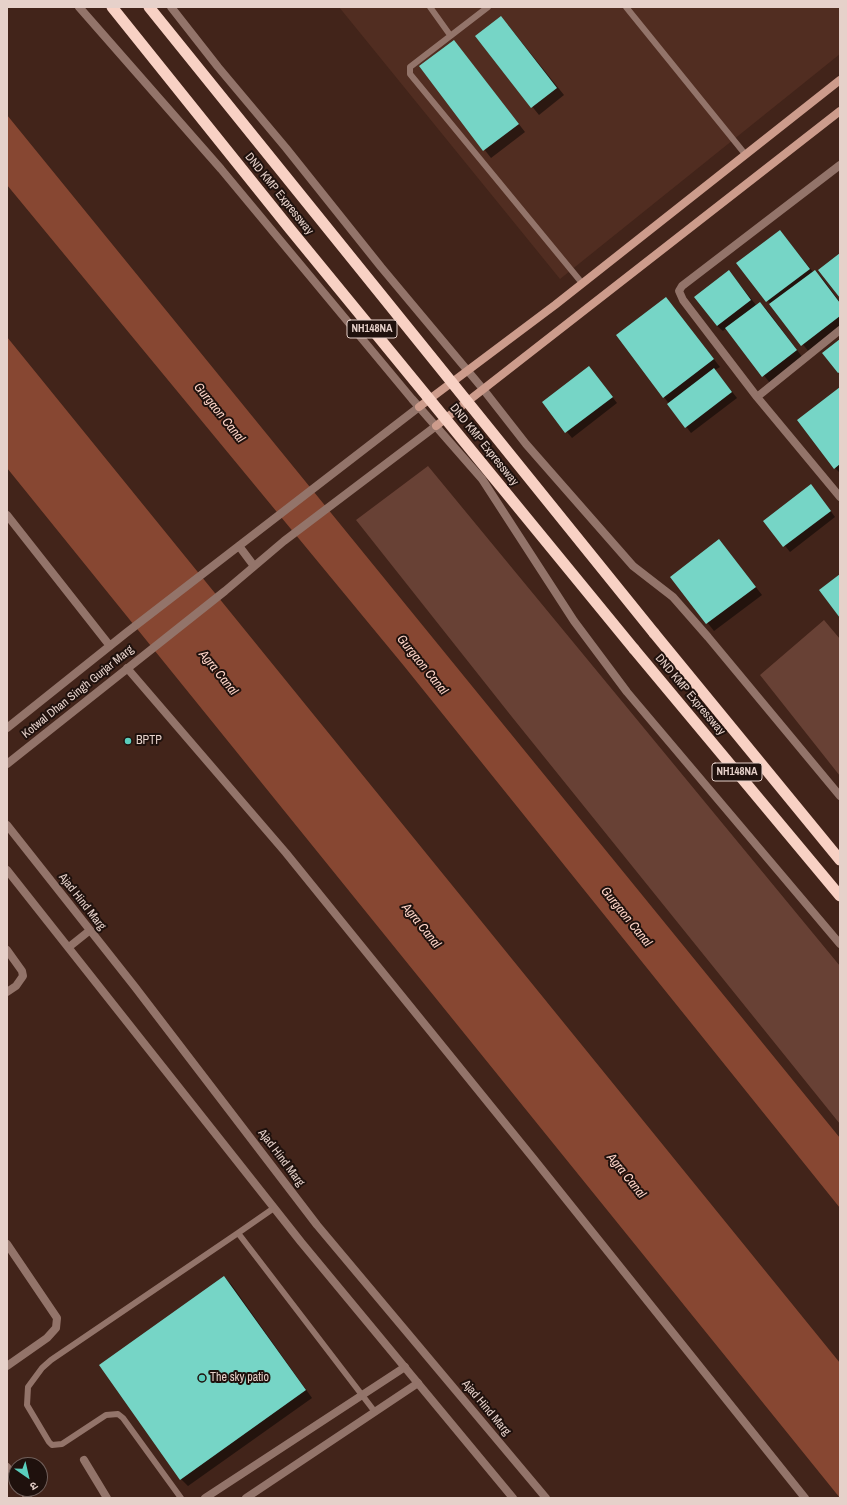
<!DOCTYPE html>
<meta charset="utf-8">
<style>
body{margin:0}
#map{position:relative;width:847px;height:1505px;overflow:hidden;background:#42241a;font-family:"Archivo Narrow","Noto Sans Devanagari",sans-serif}
canvas{display:block}
.frame{position:absolute;inset:0;border:8px solid #e6d1ca;pointer-events:none}
.north{position:absolute;left:8px;top:1457px;width:40px;height:40px;box-sizing:border-box;background:#1f110d;border:1px solid #6f5e59;border-radius:50%;rotate:146deg;font-size:11px;font-weight:700;line-height:16px;text-align:center;color:#e6d1ca}
.north::after{content:'';display:block;margin:auto;width:14px;height:18px;background:#5acebd;clip-path:polygon(50% 0,100% 100%,50% 72%,0 100%)}
</style>
<div id="map">
<canvas width="847" height="1505"></canvas>
<div class="frame"></div>
<div class="north">उ</div>
</div>
<script>
const c = document.querySelector('canvas').getContext('2d');
c.lineJoin = 'round';
function fillPath(path, color) {
  c.fillStyle = color;
  c.fill(path, 'evenodd');
}
function toPath(rows) {
  const path = new Path2D();
  for (const r of rows) {
    path.moveTo(r[0], r[1]);
    for (let i = 2; i < r.length; i += 2) path.lineTo(r[i], r[i + 1]);
  }
  return path;
}
function stroke(path, color, width, dash) {
  c.strokeStyle = color;
  c.lineWidth = width;
  c.lineCap = dash ? 'butt' : 'round';
  c.setLineDash(dash || []);
  c.stroke(path);
}
function label(font, color, halo, rows, align = 'center') {
  c.font = font + ' "Archivo Narrow",sans-serif';
  c.lineWidth = 4;
  c.setLineDash([]);
  c.textBaseline = 'middle';
  c.strokeStyle = halo;
  c.fillStyle = color;
  for (const [text, x, y, turn = 0] of rows) {
    c.save();
    c.translate(x, y);
    c.rotate((+turn || 0) * Math.PI / 180);
    c.textAlign = isNaN(turn) ? turn : align;
    if (halo) c.strokeText(text, 0, 0);
    c.fillText(text, 0, 0);
    c.restore();
  }
}
fillPath(toPath([
 [339,7,840,7,840,54,560,279]
]), '#512d21');
fillPath(toPath([
 [428,466,840,966,840,1124,512,717,356,520],
 [824,620,840,639,840,776,760,675]
]), '#684135');
fillPath(toPath([
 [7,115,840,1138,840,1208,404,666,7,185],
 [7,337,840,1363,840,1498,7,468]
]), '#874732');
fillPath(toPath([
 [508,25,564,95,539,115,476,37],
 [454,41,525,132,491,158,420,67],
 [780,231,813,272,814,271,822,278,840,302,840,329,809,352,738,263],
 [729,271,756,305,760,303,767,310,803,358,770,383,726,328,723,331,717,326],
 [666,298,720,367,715,370,737,398,691,433,664,397],
 [594,373,617,403,572,438,543,402],
 [840,388,840,473,835,468],
 [816,491,835,517,790,552,765,521],
 [719,540,762,595,714,631,671,577],
 [224,1277,231,1284,312,1398,188,1486,181,1479]
]), '#0007');
fillPath(toPath([
 [501,16,557,88,531,108,475,36],
 [454,40,519,124,483,151,419,66],
 [780,230,810,269,766,302,736,263],
 [840,253,840,298,818,270],
 [729,270,751,300,717,326,694,297],
 [815,270,840,303,840,316,801,346,769,304],
 [666,297,714,359,663,398,616,335],
 [760,302,797,350,762,377,725,328],
 [840,339,840,372,838,373,822,353],
 [589,366,613,397,565,433,542,402],
 [714,368,732,392,685,428,667,404],
 [840,387,840,464,834,469,797,420],
 [811,484,831,511,783,547,763,521],
 [719,539,756,587,706,624,670,577],
 [840,574,840,618,819,590],
 [224,1276,306,1390,180,1480,99,1365]
]), '#76d5c6');
stroke(toPath([
 [430,7,450,35],
 [488,7,410,67,410,74,582,283],
 [626,7,745,154],
 [238,1233,274,1208],
 [181,1498,123,1418,118,1414,106,1415,62,1444,52,1445,49,1442,27,1405,28,1387,42,1368,51,1360,238,1233,375,1412]
]), '#93746a', 6);
stroke(toPath([
 [840,165,682,286,679,291,683,300,757,397,840,497],
 [757,397,840,330],
 [7,950,22,971,23,976,16,986,7,992],
 [7,1244,57,1318,56,1328,47,1338,7,1366],
 [84,1460,107,1498],
 [7,1467,16,1480],
 [22,1489,28,1498],
 [205,1498,405,1367],
 [246,1498,418,1383]
]), '#93746a', 8);
stroke(toPath([
 [79,7,221,169,412,399,482,479,574,621,627,692,840,944],
 [171,7,218,67,286,148,381,267,483,389,526,444,633,566,673,597,708,637,840,796],
 [7,515,110,646],
 [239,546,254,566],
 [127,668,286,853,533,1158,805,1498],
 [7,728,126,633,419,407],
 [7,764,225,591,284,541,436,426],
 [7,825,135,987,317,1225,546,1498],
 [7,870,301,1242,513,1498],
 [69,947,89,931]
]), '#93746a', 8);
stroke(toPath([
 [419,407,555,305,840,80],
 [436,426,840,111]
]), '#cd9c8c', 8);
stroke(toPath([
 [654,633,840,860],
 [634,649,840,896]
]), '#f8d1c4', 11);
stroke(toPath([
 [112,7,290,229,634,649],
 [149,7,654,633]
]), '#f8d1c4', 11);
for (const [x, y, r, color] of [
 [128,741,4,"#5acebd"],
 [202,1378,4,"#5acebd"]
]) {
  const dot = new Path2D();
  dot.arc(x, y, r, 0, 2 * Math.PI);
  c.fillStyle = color;
  c.fill(dot);
  stroke(dot, '#1f110d', 1.5);
}
for (const [x, y, w] of [
 [372,329,50],
 [737,772,50]
]) {
  const box = new Path2D();
  box.roundRect(x - w / 2, y - 9, w, 18, 3);
  c.fillStyle = '#1f110d';
  c.fill(box);
  stroke(box, '#e6d1ca', 1);
}
label('bold 11px', '#e6d1ca', null, [
 ["NH148NA",372,329],
 ["NH148NA",737,772]
]);
label('12px', '#e6d1ca', '#1f110d', [
 ["DND KMP Expressway",279,194,51],
 ["DND KMP Expressway",484,445,51],
 ["Kotwal Dhan Singh Gurjar Marg",78,692,-39],
 ["DND KMP Expressway",690,695,50],
 ["Ajad Hind Marg",82,902,52],
 ["Ajad Hind Marg",281,1158,53],
 ["Ajad Hind Marg",486,1408,50]
]);
label('12px', '#e6d1ca', '#1f110d', [
 ["BPTP",136,741],
 ["The sky patio",210,1378]
], 'left');
label('italic 13px', '#fed5c8', '#1f110d', [
 ["Gurgaon Canal",219,413,51],
 ["Gurgaon Canal",422,665,51],
 ["Agra Canal",218,673,51],
 ["Gurgaon Canal",626,917,51],
 ["Agra Canal",421,926,51],
 ["Agra Canal",626,1176,51]
]);
</script>
